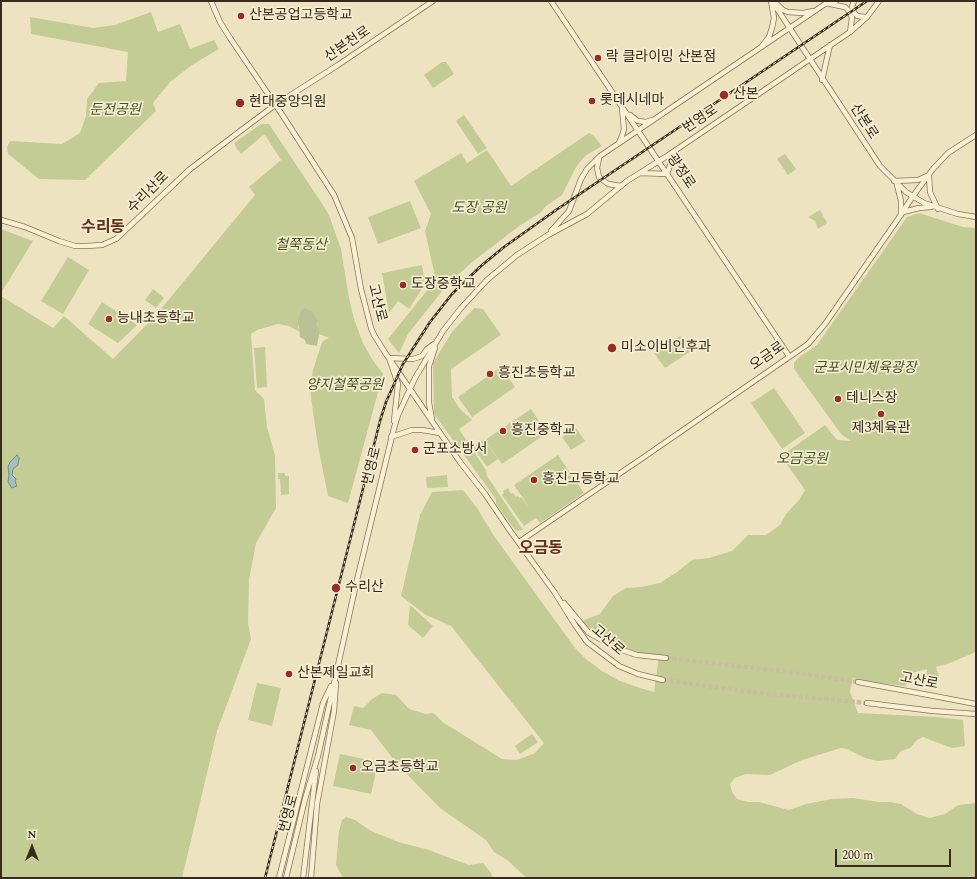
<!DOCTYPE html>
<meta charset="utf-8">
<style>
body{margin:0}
#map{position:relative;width:977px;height:879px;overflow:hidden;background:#eee3c1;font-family:Spectral,serif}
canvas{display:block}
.frame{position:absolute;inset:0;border:2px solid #372b1d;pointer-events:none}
.north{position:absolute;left:12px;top:827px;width:40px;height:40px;-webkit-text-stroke:3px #f5edd0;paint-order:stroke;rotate:0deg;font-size:11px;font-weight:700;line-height:16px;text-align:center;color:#372b1d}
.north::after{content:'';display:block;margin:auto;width:14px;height:18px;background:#372b1d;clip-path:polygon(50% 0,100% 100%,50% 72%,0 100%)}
.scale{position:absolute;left:835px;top:849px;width:116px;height:18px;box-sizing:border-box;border:2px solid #372b1d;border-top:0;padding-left:5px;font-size:12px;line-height:14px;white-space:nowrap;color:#372b1d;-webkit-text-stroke:3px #f5edd0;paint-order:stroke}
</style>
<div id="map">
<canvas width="977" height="879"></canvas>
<div class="frame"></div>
<div class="north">N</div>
<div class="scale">200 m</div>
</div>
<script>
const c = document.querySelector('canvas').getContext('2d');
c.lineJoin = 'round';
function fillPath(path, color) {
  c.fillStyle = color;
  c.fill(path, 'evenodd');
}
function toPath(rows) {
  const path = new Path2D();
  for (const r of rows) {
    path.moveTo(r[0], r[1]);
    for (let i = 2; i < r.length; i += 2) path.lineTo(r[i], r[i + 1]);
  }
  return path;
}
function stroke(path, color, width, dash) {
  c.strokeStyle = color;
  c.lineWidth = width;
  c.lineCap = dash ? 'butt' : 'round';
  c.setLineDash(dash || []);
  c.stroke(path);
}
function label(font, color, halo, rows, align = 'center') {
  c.font = font + ' Spectral,"Noto Sans KR",serif';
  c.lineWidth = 3.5;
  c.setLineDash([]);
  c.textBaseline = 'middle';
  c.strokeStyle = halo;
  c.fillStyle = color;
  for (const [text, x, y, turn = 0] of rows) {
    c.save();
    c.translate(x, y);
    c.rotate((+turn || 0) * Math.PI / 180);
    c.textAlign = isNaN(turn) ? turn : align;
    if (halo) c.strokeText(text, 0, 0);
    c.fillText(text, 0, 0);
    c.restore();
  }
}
fillPath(toPath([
 [151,12,158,32,180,24,190,49,214,40,219,49,192,65,170,82,153,103,156,111,85,180,39,179,8,154,7,147,10,141,62,144,80,133,86,116,87,99,99,83,126,81,128,52,31,34,30,17,93,28,115,25],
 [442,62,446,62,454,74,433,88,424,75],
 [464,115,487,148,478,154,456,121],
 [261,124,269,124,323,205,329,215,341,249,349,298,354,319,363,343,372,359,383,374,348,503,328,496,318,446,311,398,310,385,313,370,321,345,323,341,329,338,319,334,320,331,316,324,298,326,300,332,289,326,278,324,257,330,251,334,255,390,264,399,267,427,275,455,276,508,256,543,249,580,248,623,251,639,217,731,182,878,1,878,1,296,53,328,64,316,113,359,156,315,255,195,249,187,281,160,265,135,262,136,241,154,237,149,234,143],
 [589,133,594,136,602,146,585,156,576,167,562,195,546,206,540,213,519,226,471,263,454,279,443,290,408,334,399,353,388,339,429,288,433,282,435,276,425,231,431,214,414,181,461,153,467,163,487,150,511,186],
 [785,154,796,169,788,175,777,159],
 [410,201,421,228,378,244,368,217],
 [820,210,827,223,818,229,815,221,808,217],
 [919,213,963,227,976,228,976,652,947,664,936,667,939,676,937,682,926,680,927,669,909,674,906,686,863,681,853,678,850,692,858,713,937,717,963,720,965,746,952,748,923,737,917,740,910,748,901,751,895,759,878,761,865,758,847,749,841,748,802,760,770,775,746,774,735,778,730,784,732,792,737,799,748,802,759,802,789,810,806,804,831,799,853,798,879,802,890,802,901,804,917,814,929,818,945,814,958,805,976,803,976,878,527,878,507,860,494,852,486,840,440,808,397,764,371,730,349,725,354,706,363,708,372,699,382,693,396,695,409,709,426,714,433,713,444,723,502,759,517,760,535,753,544,743,451,626,426,615,401,596,420,515,432,492,463,490,477,508,494,536,538,597,575,648,586,659,602,671,620,681,640,688,654,692,659,656,647,655,619,649,609,643,588,627,581,621,600,614,613,596,626,588,641,587,660,583,677,572,692,560,709,558,732,551,748,535,766,535,780,525,786,514,799,500,805,490,781,456,825,425,837,440,851,441,841,434,794,369,794,363,798,358,817,345,907,217],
 [1,229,33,241,1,293],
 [68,257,89,270,63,314,41,301],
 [422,265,425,284,409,309,398,301,389,313,382,273],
 [153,289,164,298,156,308,145,300],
 [102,302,137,325,118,343,88,324],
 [474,308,483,309,501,335,451,369,452,397,460,409,472,420,459,429,486,470,487,476,523,530,516,531,496,504,496,499,434,414,433,363,452,332],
 [680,336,691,351,665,368,654,353],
 [265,347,267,387,257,388,254,348],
 [501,367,515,387,472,417,458,397],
 [774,388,805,433,782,449,751,403],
 [531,409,547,433,502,464,485,440],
 [576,428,585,441,571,450,562,437],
 [484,439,498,459,487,467,473,447],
 [558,455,584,493,540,523,536,518,524,526,502,495,504,493,503,491,508,488,511,494,513,493,516,497,518,496,520,498,521,497,529,507,514,485],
 [278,473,285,473,285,476,289,476,289,494,281,495,280,479,278,479],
 [447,475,448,487,427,488,426,477],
 [410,605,433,626,423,638,408,625],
 [257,683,281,688,272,726,248,720],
 [532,734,538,742,520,754,515,746],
 [340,754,378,762,371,794,333,786],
 [346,817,355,820,371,831,401,843,426,849,469,865,483,863,491,873,493,878,343,878,336,865,339,831,342,820]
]), '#c3cc95');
fillPath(toPath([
 [304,308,312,311,318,321,316,324,320,331,318,340,317,346,306,344,305,340,300,337,298,319,301,310]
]), '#b9c194');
const water = toPath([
 [17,455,19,458,18,465,13,469,12,475,16,479,15,481,17,486,12,488,8,482,9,475,8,467,10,462,17,455]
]);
fillPath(water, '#a4c0b9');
stroke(water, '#6b8e87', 1);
stroke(toPath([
 [1,545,1,553],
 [1,603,1,604]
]), '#6b8e87', 1);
stroke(toPath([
 [666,658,791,672,858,682],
 [663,680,760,693,867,703]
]), '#c9bea0', 4.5, [4.5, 2]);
const minor = toPath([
 [211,1,220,22,230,38,283,116,334,195,352,238,361,289,371,328,374,335,386,354,460,462,485,494,511,532,555,593,575,625,587,642,619,666,638,674,663,680],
 [551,1,789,356],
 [772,1,880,166,906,192,924,203,958,214,976,217],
 [854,1,852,7,854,12,857,16,866,17],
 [776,3,783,10,788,12,803,13,813,11],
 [830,4,845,7,850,12,852,18,850,32],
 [762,46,769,37,772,28,774,18,771,1],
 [822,80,830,45],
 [630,115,638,121,646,122,652,120],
 [619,143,622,136,624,129,622,109],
 [599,158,597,168,599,177,608,184,621,186],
 [640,173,667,174,675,151],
 [894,181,918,180,929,175,930,192,938,209],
 [897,185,901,201,901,215],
 [903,212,919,208,931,207],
 [1,220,25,227,59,241,75,246,86,246,102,245,116,239,189,170,227,141,275,105,338,65,433,1],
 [551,231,569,211,581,179,587,169,600,156,825,4,836,1],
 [432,419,429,403,429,366,435,348],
 [394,421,398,384,389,358,413,359,422,356,427,349,434,344],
 [391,437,412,430,422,430,440,433],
 [519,542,644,457,808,344,825,324,898,219,913,196,933,169,948,153,976,135],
 [564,603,589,633,616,648,637,655,666,658],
 [858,682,918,693,976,704],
 [867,703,933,711,976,714],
 [279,878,323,703,331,686],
 [286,878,305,799,318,756,356,584,394,428,398,415,415,378,443,331,461,308,487,280,517,255,548,235,587,214,627,181,667,156,850,32,867,17,879,1],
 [303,878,316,771],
 [311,878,317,804,334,711,336,683]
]);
stroke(minor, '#877458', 6);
stroke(minor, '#f9f0d4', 4.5);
const rail = toPath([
 [265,878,380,421,386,402,403,364,430,322,452,294,481,266,504,247,556,210,867,1]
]);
stroke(rail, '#372b1d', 2.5);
stroke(rail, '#f5edd0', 1, [3]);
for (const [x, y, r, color] of [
 [241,16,4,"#972d28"],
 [598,58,4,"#972d28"],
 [724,95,5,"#972d28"],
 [592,101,4,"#972d28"],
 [240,103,5,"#972d28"],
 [403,285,4,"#972d28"],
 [109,319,4,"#972d28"],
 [612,348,5,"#972d28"],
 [490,374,4,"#972d28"],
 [838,399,4,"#972d28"],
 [881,414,4,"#972d28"],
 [503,431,4,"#972d28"],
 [415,450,4,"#972d28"],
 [534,480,4,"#972d28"],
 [336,588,5,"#972d28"],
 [289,674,4,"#972d28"],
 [353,768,4,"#972d28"]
]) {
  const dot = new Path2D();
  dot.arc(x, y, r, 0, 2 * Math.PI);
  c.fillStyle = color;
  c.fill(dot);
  stroke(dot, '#f5edd0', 1.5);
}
label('14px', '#372b1d', '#f5edd0', [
 ["산본공업고등학교",249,16],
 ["락 클라이밍 산본점",606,58],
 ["산본",733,95],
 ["롯데시네마",600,101],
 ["현대중앙의원",249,103],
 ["도장중학교",411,285],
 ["능내초등학교",117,319],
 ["미소이비인후과",621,348],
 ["흥진초등학교",498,374],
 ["테니스장",846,399],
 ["제3체육관",881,429,"center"],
 ["흥진중학교",511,431],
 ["군포소방서",423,450],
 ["흥진고등학교",542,480],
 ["수리산",345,588],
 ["산본제일교회",297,674],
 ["오금초등학교",361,768]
], 'left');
label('14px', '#372b1d', '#f5edd0', [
 ["산본천로",348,45,-34],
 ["번영로",701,120,-34],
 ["산본로",863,122,57],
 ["광정로",680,172,56],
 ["수리산로",149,193,-45],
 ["고산로",376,303,76],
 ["오금로",768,357,-35],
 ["번영로",373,466,-76],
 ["고산로",607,641,41],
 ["고산로",919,682,11],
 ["번영로",290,814,-75]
]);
label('italic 14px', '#455423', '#f5edd0', [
 ["둔전공원",115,111],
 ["도장 공원",479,209],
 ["철쭉동산",301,246],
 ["군포시민체육광장",865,369],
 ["양지철쭉공원",345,386],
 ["오금공원",802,460]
]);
label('bold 16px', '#642f1c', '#f5edd0', [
 ["수리동",103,229],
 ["오금동",541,550]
]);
</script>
